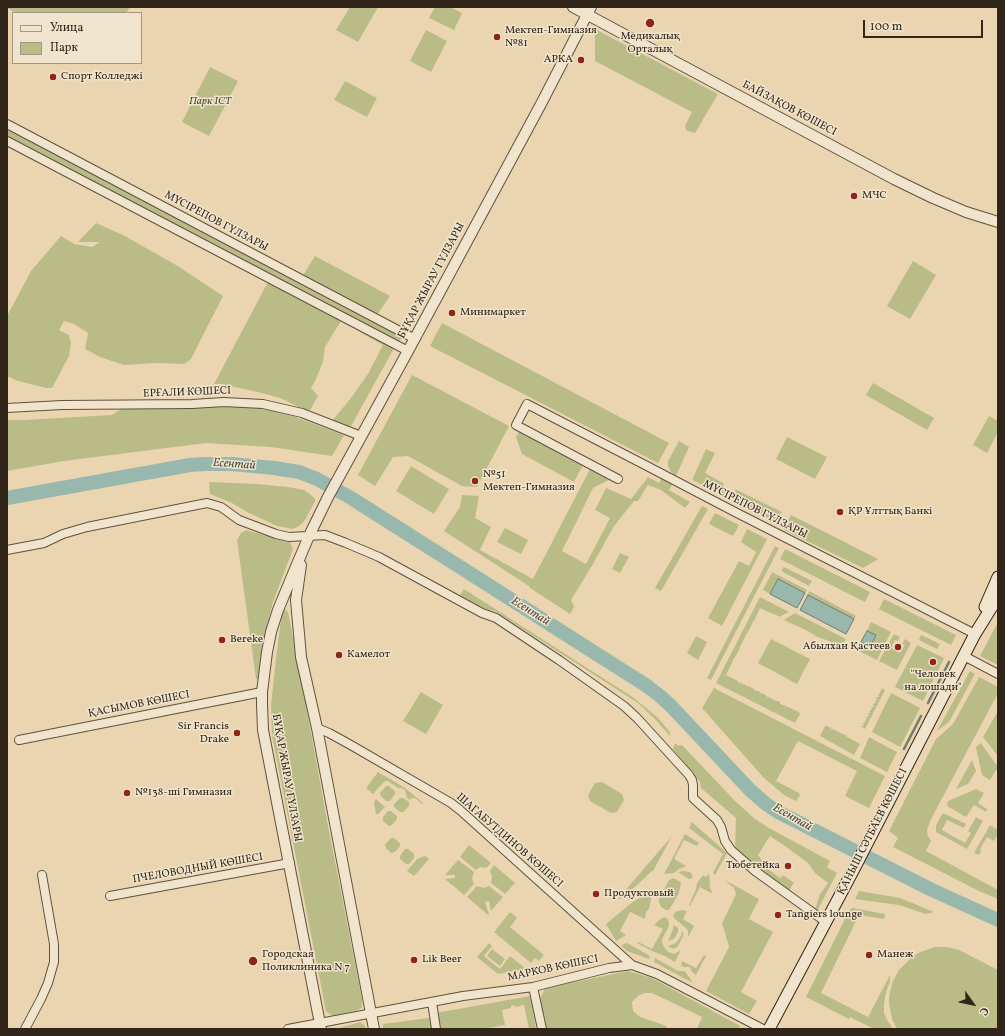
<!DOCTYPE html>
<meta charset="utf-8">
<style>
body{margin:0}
#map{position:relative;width:1005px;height:1036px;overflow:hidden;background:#ead5b0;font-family:Vollkorn,serif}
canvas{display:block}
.frame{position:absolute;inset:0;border:8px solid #312519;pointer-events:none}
.legend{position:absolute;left:12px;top:12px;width:130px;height:52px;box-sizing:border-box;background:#f1e4cc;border:1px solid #a49884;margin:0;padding:5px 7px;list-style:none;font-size:12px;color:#312519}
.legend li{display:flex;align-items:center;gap:8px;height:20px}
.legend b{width:20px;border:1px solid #a49884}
.north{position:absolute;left:953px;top:984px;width:40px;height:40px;-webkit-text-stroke:3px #f1e4cc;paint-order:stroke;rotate:123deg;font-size:11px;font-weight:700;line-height:16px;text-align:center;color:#312519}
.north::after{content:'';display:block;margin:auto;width:14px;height:18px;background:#312519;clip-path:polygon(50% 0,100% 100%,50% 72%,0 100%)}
.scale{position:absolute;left:863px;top:20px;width:120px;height:18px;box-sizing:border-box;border:2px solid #312519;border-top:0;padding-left:5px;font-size:12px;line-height:14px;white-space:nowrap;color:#312519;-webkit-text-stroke:3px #f1e4cc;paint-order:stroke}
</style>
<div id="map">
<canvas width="1005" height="1036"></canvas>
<div class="frame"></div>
<ul class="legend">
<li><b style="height:5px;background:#f1e4cc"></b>Улица</li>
<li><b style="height:11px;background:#babc88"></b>Парк</li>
</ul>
<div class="north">С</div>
<div class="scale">100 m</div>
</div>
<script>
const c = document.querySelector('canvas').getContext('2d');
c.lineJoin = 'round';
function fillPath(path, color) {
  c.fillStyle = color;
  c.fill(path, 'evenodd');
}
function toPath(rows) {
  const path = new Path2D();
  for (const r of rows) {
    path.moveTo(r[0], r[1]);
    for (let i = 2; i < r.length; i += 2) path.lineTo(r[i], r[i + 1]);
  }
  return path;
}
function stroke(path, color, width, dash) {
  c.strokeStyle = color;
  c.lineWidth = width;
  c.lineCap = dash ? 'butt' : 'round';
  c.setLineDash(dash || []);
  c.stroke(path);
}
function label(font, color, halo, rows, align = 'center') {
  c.font = font + ' Vollkorn,serif';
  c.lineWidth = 3;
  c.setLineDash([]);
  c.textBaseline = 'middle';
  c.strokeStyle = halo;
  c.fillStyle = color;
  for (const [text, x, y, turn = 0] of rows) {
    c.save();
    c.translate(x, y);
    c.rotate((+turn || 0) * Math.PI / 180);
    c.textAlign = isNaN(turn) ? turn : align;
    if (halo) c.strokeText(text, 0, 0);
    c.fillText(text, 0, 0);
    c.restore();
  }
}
fillPath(toPath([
 [7,7,130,7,126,13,16,13,7,8],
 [350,7,378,7,358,42,336,30],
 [435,7,450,7,462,13,454,30,429,18],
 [595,29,718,94,695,133,686,130,685,126,692,112,595,61],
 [426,30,447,41,431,72,410,61],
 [210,67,238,81,209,136,182,122],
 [345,81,377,98,367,117,334,100],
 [7,124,301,279,315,256,390,296,375,318,404,333,397,346,7,141],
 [96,223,123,235,176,265,223,296,191,359,184,364,157,363,124,365,100,357,85,349,88,333,74,324,64,321,59,330,69,335,71,343,69,356,52,388,46,388,18,381,7,376,7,316,31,271,61,236,74,244,92,247,100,242,78,242],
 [913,261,936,275,910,319,887,306],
 [268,282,393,347,393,350,350,428,332,421,351,398,368,374,383,345,341,321,325,347,323,362,315,381,311,388,318,396,310,410,301,408,280,398,258,392,221,384,214,384],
 [442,323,669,443,658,463,430,346],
 [412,375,509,426,477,487,462,486,408,456,393,457,375,486,358,475],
 [873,383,934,418,927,430,866,395],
 [263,404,282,412,344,435,332,456,271,447,206,443,64,461,7,471,7,420,24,420,112,415,122,408],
 [989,416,998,421,998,432,987,453,973,445],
 [519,431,583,465,574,482,522,454,516,437],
 [787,437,827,457,815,479,776,459],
 [679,441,689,447,676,476,671,472,668,466,668,461],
 [706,449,715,453,705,473,723,483,727,496,692,480],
 [411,466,449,489,434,514,396,491],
 [590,469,611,479,593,488,562,551,586,564,610,518,595,510,606,488,631,499,648,477,659,483,662,478,673,483,669,490,690,502,685,508,661,490,648,485,638,501,634,501,614,526,593,564,571,600,574,607,570,614,530,588,529,586,444,531,460,507,462,495,479,496,475,518,491,527,480,550,533,579],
 [209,482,257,484,288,487,304,490,310,494,315,499,315,501,305,520,299,526,293,529,277,526,247,512,232,503,210,494],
 [735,489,782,512,774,521,738,504],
 [702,506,708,509,661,591,655,588],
 [715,513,739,525,733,536,709,524],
 [791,515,878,559,863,568,784,530],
 [505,528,528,540,521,554,497,542],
 [747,529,767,539,722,626,708,618,739,561,749,566,756,552,741,542],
 [246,530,290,542,293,549,273,602,262,646,258,679,256,679,237,540,241,533],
 [775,546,779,548,711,680,707,678],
 [785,549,870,592,865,602,780,559],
 [620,553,629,557,620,573,612,569],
 [784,567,812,581,809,586,781,571],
 [772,572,807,590,805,593,778,579,770,594,763,590],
 [464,589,634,698,658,718,670,732,670,736,656,720,638,703,495,611,485,609,460,595],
 [809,591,856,616,854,619,808,595],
 [760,597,789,612,779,617,779,616,777,616,777,615,775,615,775,614,773,614,760,608,754,621,753,621,753,622,747,634,746,634,746,635,740,647,739,647,740,648,734,659,733,659,733,661,726,675,738,681,738,683,740,682,741,684,743,683,743,685,745,684,746,686,748,686,754,689,754,690,760,692,761,694,762,693,767,696,767,697,769,697,774,700,775,700,780,702,780,704,786,706,787,707,788,707,793,709,794,711,795,710,800,713,800,714,795,723,716,683],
 [884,599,956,635,951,645,879,609],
 [285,609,288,612,310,727,328,826,362,999,362,1007,358,1010,336,1015,331,1015,326,1011,272,735,271,705,276,659,282,611],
 [795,613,846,639,841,649,837,647,836,645,834,645,829,641,815,636,815,634,814,635,808,631,784,620],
 [871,622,891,632,877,660,857,650,861,642,870,647,876,635,867,631],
 [998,622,998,665,980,656],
 [894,634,900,637,898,641,895,640,891,648,900,653,905,645,902,644,905,639,911,643,897,670,879,661],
 [921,635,940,644,937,649,919,640],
 [696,636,707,642,698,660,687,653],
 [771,639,810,659,797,684,758,663],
 [917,645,944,658,923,701,895,687],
 [970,671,975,674,949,722,937,731],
 [979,677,998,687,998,693,930,821,927,831,928,836,931,841,926,851,998,890,998,899,979,891,893,847,898,838,889,831,936,739,953,724],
 [714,688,885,776,869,808,845,796,857,771,798,741,776,781,799,793,800,796,796,801,784,795,764,778,702,708],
 [881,688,885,690,865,729,861,726,864,726,863,723,866,722,865,720,867,719,866,717,869,716,868,713,870,713,870,710,872,710,871,707,874,707,873,704,876,703,875,701,877,700,876,697,879,697,878,694,880,694,880,691,882,690],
 [421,692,443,705,426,734,403,721],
 [891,693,920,708,900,747,872,732],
 [998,711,998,756,983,737],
 [825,726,828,726,829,728,831,727,831,729,835,730,836,731,837,731,838,732,839,732,842,734,844,734,844,735,846,735,847,737,860,744,854,755,820,736],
 [869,737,897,752,887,772,860,758],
 [675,743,679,746,682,745,735,801,755,819,769,828,830,861,827,867,837,873,817,911,815,909,820,894,828,883,816,874,808,863,785,846,770,836,758,855,768,869,780,878,783,875,794,883,793,884,788,892,757,869,735,848,736,818,701,788,700,782,673,749],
 [981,743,995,763,998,765,998,771,996,770,990,780,982,775,976,747],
 [972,760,976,771,968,784,956,789],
 [378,772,405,788,423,803,422,804,415,798,411,798,410,800,407,798,405,790,401,788,398,788,388,781,385,781,373,794,366,788],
 [602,782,622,794,624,800,617,812,611,813,590,801,588,795,595,783],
 [386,786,389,786,395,791,395,794,390,801,386,801,381,796,380,793],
 [976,789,984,793,978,803,987,809,986,812,974,805,966,817,947,806,948,801],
 [400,798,403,798,409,802,409,806,403,812,400,812,394,807,394,804],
 [376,799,385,807,378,814,376,814,374,802],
 [388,811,391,811,397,816,397,819,392,825,389,826,383,821,383,817],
 [943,813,966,824,964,828,947,820,942,830,965,843,971,833,968,831,976,817,983,821,967,849,936,832,936,825],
 [692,822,727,853,715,875,713,873,723,854,689,828],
 [990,825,998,830,998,836,997,836,994,841,987,837,980,849,981,851,979,855,974,853],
 [685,834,699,843,697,846,684,840,674,859,686,866,679,869,674,873,664,874],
 [672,836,653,871,652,871,624,897,617,900],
 [391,838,394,838,400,843,400,846,395,852,391,853,386,848,385,845],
 [469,845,491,863,486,868,480,867,476,870,460,857],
 [405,849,408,849,414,854,414,858,409,864,406,864,400,859,400,856],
 [425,856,429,859,414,876,407,871,417,859],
 [458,860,474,872,472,878,474,884,464,895,445,879,455,878,455,875,445,875],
 [494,865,515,883,505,894,491,883,492,877,490,871],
 [684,871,689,872,691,873,693,878,689,879,678,872],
 [709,873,710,888,713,894,700,887,690,906,689,905,696,889,697,883,703,875,706,877],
 [673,878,681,882,679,893,669,910,666,910,661,907,659,902,659,899,669,880],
 [723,879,759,899,749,919,773,932,741,992,757,1001,749,1014,706,991,729,947,722,923,733,901,736,894,734,888],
 [477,886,484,888,489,886,503,897,491,911,489,901,485,902,489,914,488,915,467,897],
 [648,890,653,893,651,899,649,909,646,912,645,919,630,912,620,931,626,935,616,941,606,924,630,904,644,895],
 [859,891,900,898,934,912,926,914,899,905,855,899],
 [852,908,885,914,884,919,859,915,821,993,868,1017,890,975,890,982,886,992,884,1004,884,1013,887,1020,893,1029,874,1029,850,1017,849,1019,806,997,849,911],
 [682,910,687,911,683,919,694,926,688,937,688,931,686,928,675,919,674,918,673,916,675,912],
 [510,912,517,918,510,927,544,955,539,961,535,958,531,963,494,932],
 [664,917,668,919,669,923,668,928,662,939,662,942,664,947,668,952,671,953,675,954,681,949,675,962,665,956,654,952,637,943,638,942,652,949,663,929,654,925,659,920],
 [673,925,678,928,678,932,674,939,668,941,673,929],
 [682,931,683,933,683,936,678,946,674,949,669,947,668,946,676,943,681,936],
 [489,943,492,946,484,956,500,969,510,956,526,969,498,974,477,957],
 [627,943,650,956,649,959,627,951,621,945],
 [935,947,947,947,959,950,998,970,998,1029,897,1029,892,1019,889,1004,889,997,892,983,899,970,912,957,918,953],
 [492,949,505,959,500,966,487,956],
 [704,955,706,956,696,975,692,972,690,967,684,967,681,965,682,961,696,968],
 [655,958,678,971,685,971,693,983,654,962],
 [628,971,652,978,740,1026,738,1029,697,1029,702,1017,652,993,645,993,639,995,632,1002,633,1011,640,1017,661,1024,666,1026,668,1029,546,1029,540,999,545,988],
 [530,996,536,1029,529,1029,524,1005,515,1007,515,1005,511,1006,511,1008,502,1010,505,1025,483,1029,439,1029,436,1013],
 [429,1018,432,1029,383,1029,383,1024],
 [360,1022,365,1026,365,1029,336,1029]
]), '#babc88');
const water = toPath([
 [778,579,805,593,797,608,770,594,778,579],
 [808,595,854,619,846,634,800,610,808,595],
 [867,631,876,635,870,647,861,642,867,631]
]);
fillPath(water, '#98b8ad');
stroke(water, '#6f7d72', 1);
stroke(toPath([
 [928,703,949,662],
 [904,749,921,716]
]), '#6f7d72', 2.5);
stroke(toPath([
 [7,498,190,465,205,464,231,464,274,468,299,472,317,479,351,498,471,574,647,686,660,696,671,706,750,790,766,804,778,812,930,889,998,920]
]), '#98b8ad', 14);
const minor = toPath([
 [7,124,415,339],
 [7,141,408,351],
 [7,408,62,405,192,404,224,402,263,404,302,413,361,436],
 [618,479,516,425,527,404,647,466,735,512,975,634],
 [7,550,44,543,63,534,87,527,207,503,221,507,239,520,276,534,289,537,325,535,346,543,379,557,482,613,496,618,559,660,624,706,637,718,689,775,692,780,693,785,693,798,717,820,721,827,725,841,731,850,755,871,826,922],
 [964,656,998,674],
 [317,728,329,733,349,744,451,803,460,810,632,965],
 [19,740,262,692],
 [110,896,290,863],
 [533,987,542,1029],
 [432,1002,436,1029],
 [25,1029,41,999,48,983,54,962,54,944,42,875],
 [288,1029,463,996,533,987,609,968,632,965,657,974,763,1029]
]);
const tertiary = toPath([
 [573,7,894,179,933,198,966,212,998,222],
 [301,565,296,600,301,657,317,728,374,1029],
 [321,1029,263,730,262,704,262,692,267,652,271,632,278,610,295,569,309,536,328,497,408,351,541,104,591,7]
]);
const secondary = toPath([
 [985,607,998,577],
 [769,1029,854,869,975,634,998,597]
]);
stroke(minor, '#5f513f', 10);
stroke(tertiary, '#5f513f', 12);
stroke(secondary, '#312519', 13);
stroke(minor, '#f1e4cc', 8);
stroke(tertiary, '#f1e4cc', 10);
stroke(secondary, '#f1e4cc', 11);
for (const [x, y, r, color] of [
 [650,23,5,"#8f2418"],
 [497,37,4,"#8f2418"],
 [581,60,4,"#8f2418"],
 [53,77,4,"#8f2418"],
 [854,196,4,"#8f2418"],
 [452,313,4,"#8f2418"],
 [475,481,4,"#8f2418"],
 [840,512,4,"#8f2418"],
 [222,640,4,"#8f2418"],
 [898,647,4,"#8f2418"],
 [339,655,4,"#8f2418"],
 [933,662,4,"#8f2418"],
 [237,733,4,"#8f2418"],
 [127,793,4,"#8f2418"],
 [788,866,4,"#8f2418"],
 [596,894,4,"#8f2418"],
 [778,915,4,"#8f2418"],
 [869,955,4,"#8f2418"],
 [414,960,4,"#8f2418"],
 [253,961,5,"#8f2418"]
]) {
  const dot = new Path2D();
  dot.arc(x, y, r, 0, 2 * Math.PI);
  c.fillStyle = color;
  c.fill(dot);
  stroke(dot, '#f1e4cc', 1.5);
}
label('11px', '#312519', '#f1e4cc', [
 ["Мектеп-Гимназия",505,31],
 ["№81",505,44],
 ["Медикалық",650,37,"center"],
 ["Орталық",650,50,"center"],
 ["АРКА",573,60,"right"],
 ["Спорт Колледжі",61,77],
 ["МЧС",862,196],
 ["Минимаркет",460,313],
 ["№51",483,475],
 ["Мектеп-Гимназия",483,488],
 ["ҚР Ұлттық Банкі",848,512],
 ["Bereke",230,640],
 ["Абылхан Қастеев",890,647,"right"],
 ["Камелот",347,655],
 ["\"Человек",933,675,"center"],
 ["на лошади\"",933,688,"center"],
 ["Sir Francis",229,727,"right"],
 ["Drake",229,740,"right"],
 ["№138-ші Гимназия",135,793],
 ["Тюбетейка",780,866,"right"],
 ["Продуктовый",604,894],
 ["Tangiers lounge",786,915],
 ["Городская",262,955],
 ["Поликлиника N 7",262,968],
 ["Манеж",877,955],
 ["Lik Beer",422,960]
], 'left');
label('italic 11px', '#534b35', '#f1e4cc', [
 ["Парк ICT",210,102]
]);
label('11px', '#312519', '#f1e4cc', [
 ["БАЙЗАҚОВ КӨШЕСІ",789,109,28],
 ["МҮСІРЕПОВ ГҮЛЗАРЫ",216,222,28],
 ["БҰҚАР ЖЫРАУ ГҮЛЗАРЫ",432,281,-62],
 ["ЕРҒАЛИ КӨШЕСІ",187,393,-2],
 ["МҮСІРЕПОВ ГҮЛЗАРЫ",755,510,27],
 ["ҚАСЫМОВ КӨШЕСІ",139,705,-11],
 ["БҰҚАР ЖЫРАУ ГҮЛЗАРЫ",286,778,80],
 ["ҚАНЫШ СӘТБАЕВ КӨШЕСІ",873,832,-63],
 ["ШАГАБУТДИНОВ КӨШЕСІ",509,841,41],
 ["ПЧЕЛОВОДНЫЙ КӨШЕСІ",198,869,-10],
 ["МАРКОВ КӨШЕСІ",553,969,-12]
]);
label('italic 12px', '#4b4a3e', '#f1e4cc', [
 ["Есентай",234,465,4],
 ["Есентай",530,612,32],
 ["Есентай",792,818,30]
]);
</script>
